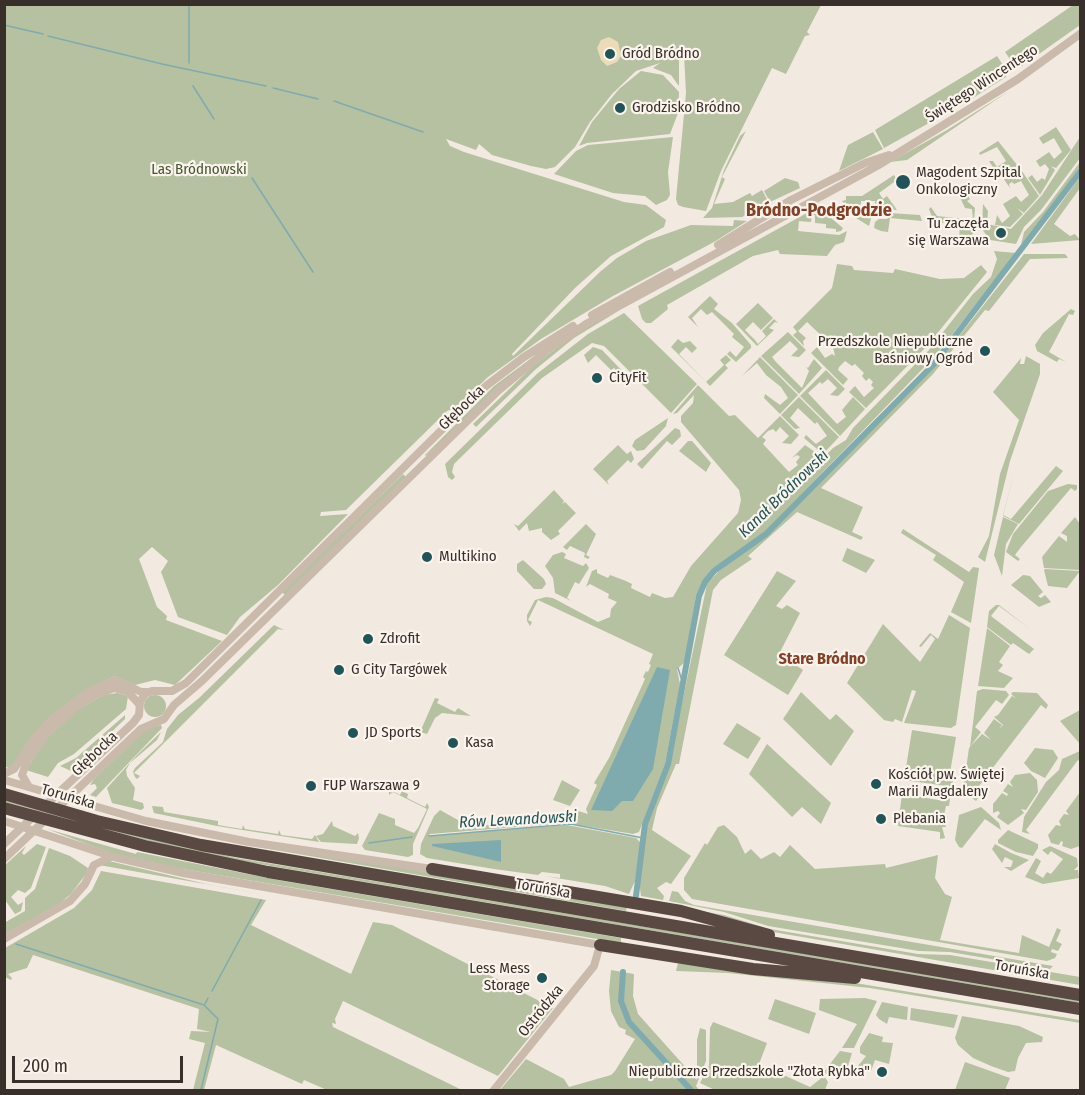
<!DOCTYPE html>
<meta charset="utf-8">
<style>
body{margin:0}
#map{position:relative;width:1085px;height:1095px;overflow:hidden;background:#f2eae0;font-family:"Fira Sans Condensed",sans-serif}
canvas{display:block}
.frame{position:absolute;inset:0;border:6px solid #382f2a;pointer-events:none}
.scale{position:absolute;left:12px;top:1056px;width:171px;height:27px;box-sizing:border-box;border:3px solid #382f2a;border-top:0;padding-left:8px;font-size:18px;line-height:21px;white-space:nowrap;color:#382f2a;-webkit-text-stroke:4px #faf4ec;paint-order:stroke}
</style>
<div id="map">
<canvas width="1085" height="1095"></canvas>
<div class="frame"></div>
<div class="scale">200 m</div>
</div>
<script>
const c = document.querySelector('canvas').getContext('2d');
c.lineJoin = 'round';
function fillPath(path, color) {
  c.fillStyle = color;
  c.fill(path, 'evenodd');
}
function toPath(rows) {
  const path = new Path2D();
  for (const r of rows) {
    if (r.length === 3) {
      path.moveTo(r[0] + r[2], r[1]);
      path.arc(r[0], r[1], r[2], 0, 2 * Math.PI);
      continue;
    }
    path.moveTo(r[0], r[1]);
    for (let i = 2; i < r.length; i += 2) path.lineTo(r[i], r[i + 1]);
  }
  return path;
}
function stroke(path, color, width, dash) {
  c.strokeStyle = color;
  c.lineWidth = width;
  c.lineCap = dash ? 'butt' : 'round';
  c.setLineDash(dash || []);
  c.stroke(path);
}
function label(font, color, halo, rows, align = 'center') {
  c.font = font + ' "Fira Sans Condensed",sans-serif';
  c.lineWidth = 4.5;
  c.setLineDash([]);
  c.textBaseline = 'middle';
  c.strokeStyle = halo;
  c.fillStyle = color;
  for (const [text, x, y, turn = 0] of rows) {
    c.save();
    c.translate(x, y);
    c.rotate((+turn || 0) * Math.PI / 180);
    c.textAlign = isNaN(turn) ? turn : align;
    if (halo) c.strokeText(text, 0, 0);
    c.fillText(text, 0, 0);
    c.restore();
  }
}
fillPath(toPath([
 [5,5,821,5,807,32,810,35,805,36,786,74,772,68,721,171,706,211,683,207,678,205,676,199,686,93,684,54,679,58,679,86,671,75,653,68,660,63,636,71,612,94,590,122,575,147,555,167,546,169,531,166,492,155,479,144,476,150,446,139,450,146,464,152,624,202,646,205,666,220,664,227,611,256,575,288,512,354,513,356,601,271,617,258,646,241,691,225,733,226,734,220,747,221,714,242,613,296,541,339,488,377,457,407,447,411,346,510,321,512,320,516,348,514,278,585,240,617,227,635,178,617,161,572,168,561,152,547,139,559,157,607,167,616,166,620,222,641,175,685,155,680,135,685,115,676,85,690,50,716,12,766,8,768,5,766],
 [1073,5,1080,5,1080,25,1022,66,1015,66,1005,52],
 [997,56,1007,71,1006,77,965,103,884,148,875,130],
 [641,71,663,75,679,92,678,113,670,134,587,143,579,146,592,122,619,89],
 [1009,91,907,160,890,162,947,130],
 [1056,127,1071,150,1056,168,1051,166,1055,170,1040,195,1028,178,1032,175,1037,182,1042,178,1045,180,1049,169,1045,164,1040,167,1036,161,1049,152,1054,159,1062,152,1054,138,1043,144,1039,138],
 [746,131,722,177,725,179,714,204,733,202,750,193,752,196,762,190,769,203,742,217,703,218,712,208,724,170,740,136],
 [873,132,883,149,839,171,848,145],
 [673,137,668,172,670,195,667,200,656,205,645,196,613,193,554,174,576,151,588,145],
 [1080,137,1080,158,1041,210,1024,227,1016,244,990,240,982,229,983,204,988,211,987,224,1011,229,1042,195],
 [998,141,1018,166,1000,178,989,161,993,161,997,167,1006,161,997,147,980,155,979,153],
 [1080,162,1080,168,1021,245,1024,232,1043,212],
 [1019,167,1039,196,1024,213,1017,208,1023,214,1010,227,995,225,997,215,1002,223,1010,216,1003,204,1016,196,1021,202,1029,195,1021,181,1014,184,1012,182,1009,184,1010,188,1003,178],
 [894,175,897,180,879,193,883,199,887,196,897,210,889,209,889,213,920,215,922,221,890,218,888,232,881,231,874,228,875,222,879,219,887,219,888,217,875,215,875,201,861,201,860,211,864,214,872,215,869,226,856,218,842,201,846,200,846,196,862,196],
 [1080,177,1080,188,1054,224,1070,236,1075,234,1080,240,1031,244],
 [785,178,798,182,800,188,770,202,764,191],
 [964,190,970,199,967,201,975,208,974,220,977,220,978,217,978,222,976,222,973,234,966,238,959,238,960,225,926,221,926,216,929,219,932,217,929,209,931,207,937,216,973,220,972,209,965,208,958,193],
 [820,209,843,228,841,231,836,232,836,229,826,228,826,224,815,223,815,215,812,215,811,222,799,221,798,231,839,235,847,231,844,242,835,245,827,256,780,254,778,250,753,256,667,305,668,309,651,323,646,323,642,319,638,306,805,214],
 [994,251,1016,253,936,355,766,531,747,547,712,569,702,582,696,596,685,662,677,669,680,684,665,764,639,832,633,834,567,823,430,834,429,836,567,825,636,838,641,843,635,881,629,894,605,886,544,876,560,878,560,874,542,872,538,875,494,869,427,858,420,854,421,844,434,816,440,810,465,824,476,826,563,818,575,810,588,814,586,809,597,785,594,783,609,758,645,679,643,677,646,671,648,672,651,665,649,664,653,654,538,600,528,620,532,622,530,626,527,621,527,615,535,600,546,597,553,598,598,622,610,617,611,609,617,602,608,598,609,594,590,584,586,587,592,571,597,569,597,573,608,578,610,575,626,581,632,584,631,588,650,597,652,593,665,598,673,597,691,566,738,513,741,500,739,490,681,422,681,416,693,403,694,395,677,413,673,414,698,385,729,416,735,415,758,438,780,416,799,435,791,444,782,443,789,436,780,427,776,432,773,429,768,431,762,437,766,440,763,444,789,472,798,465,796,462,800,457,797,455,792,458,805,445,818,454,818,458,794,483,796,485,833,448,846,440,853,428,929,350,973,294,991,277,997,259],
 [1024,254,1065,254,1068,258,1030,259,989,311,985,310,933,374,821,488,863,507,852,532,863,537,861,540,797,512,748,556,752,559,721,580,713,590,679,764,676,764,657,808,652,830,691,856,671,884,666,882,657,888,664,896,663,900,641,896,639,881,646,826,669,765,707,584,719,571,770,533,937,364],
 [837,264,852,266,854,270,893,273,895,269,940,279,964,278,981,265,987,272,927,346,866,408,849,392,855,386,864,397,874,388,871,385,873,382,869,378,866,381,862,376,864,373,855,364,852,366,845,361,839,367,838,370,848,379,843,385,811,353,817,347,825,358,832,354,835,356,833,347,827,341,807,322,798,331,806,338,803,341,804,346,793,335,797,332,793,327,832,288],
 [710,296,718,304,714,309,732,323,751,345,751,348,736,362,727,354,730,351,736,357,744,347,732,337,734,334,712,312,707,315,701,309,692,318,698,327,688,317],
 [758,303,773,318,761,330,753,322,745,330,755,340,758,344,766,336,762,331,774,319,778,323,775,322,769,328,774,330,757,346,736,324],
 [1071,309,1075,311,1073,315,1069,314,1049,352,1066,362,1059,359,1057,362,1037,351,1035,345,1043,333],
 [620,310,574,338,536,369,476,427,473,424,534,365,581,330],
 [624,313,697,384,671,413,604,346,592,343,542,378,454,464,452,472,455,477,452,480,448,477,445,464,538,373,588,334],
 [788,332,806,350,799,357,791,356,798,349,790,341,772,357,776,362,802,388,809,371,806,367,808,368,814,359,822,368,799,394,761,356],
 [678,339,683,343,690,341,697,348,692,353,686,347,679,354,706,382,724,365,720,360,726,355,731,360,725,365,728,368,710,386,671,347],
 [593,347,602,350,632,381,624,383,622,381,624,378,614,368,611,370,596,355,588,363,584,355],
 [1026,356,1040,364,1040,374,1010,461,985,562,978,557,989,536,1000,474,1019,420,993,392,1021,358,1020,364,1024,364],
 [533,357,426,456,425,455,494,386],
 [760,357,798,395,780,414,764,398,765,394,780,405,788,398,781,387,766,375,757,363,742,376],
 [826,370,845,389,838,396,830,395,837,388,828,379,822,384,820,382,808,393,837,424,846,417,842,410,853,397,865,409,840,436,800,396],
 [799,397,839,437,823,454,804,438,806,435,816,444,827,436,817,422,815,424,798,408,790,418,800,428,795,429,781,415],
 [668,418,666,426,644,450,637,451,632,446,635,440],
 [675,428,680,430,681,436,672,445,667,441,642,469,637,464],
 [688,441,692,441,711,463,706,472,679,451],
 [618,445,627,454,631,451,634,459,631,463,628,460,607,481,609,485,593,469],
 [1016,466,1003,515,1011,519,1056,466,1063,471,1019,524,1003,516],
 [403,474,406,477,285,595,282,592],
 [1068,484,1077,485,1077,489,1075,491,1071,488,1021,547,1015,555,1020,559,1018,561,1006,552,1013,534,1048,491],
 [554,490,564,501,562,504,565,502,576,513,558,531,560,534,551,540,542,532,542,528,529,531,527,523,519,531,514,524,518,526],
 [1003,517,1018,524,1006,544,1002,576,994,555],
 [1075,517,1080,524,1080,570,1044,568,1042,557,1059,536,1067,542,1067,536,1061,533],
 [586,524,596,534,586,555,590,557,588,559,584,557,585,553,570,546,567,550,563,547],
 [903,529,969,572,973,567,979,568,971,623,951,612,964,582,933,560,936,555,901,533],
 [847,548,875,560,866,573,842,561],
 [562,552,566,554,564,558,583,566,586,563,589,568,579,584,575,582,567,598,571,601,555,593,553,578,545,566,553,555],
 [523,560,544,579,546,584,542,589,534,589,517,571,517,564],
 [1044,570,1045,569,1080,571,1067,588,1048,586],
 [777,571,796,581,776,606,782,609,787,605,800,613,779,654,803,670,788,695,724,655],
 [1023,575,1030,576,1043,592,1038,596,1041,598,1045,595,1051,602,1039,607,1011,585],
 [996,605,999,605,1030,629,999,606,991,616,1034,649,1029,654,1013,643,1011,645,987,627,989,611],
 [949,615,970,628,956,725,951,728,904,723,915,694,916,691,912,690,902,722,895,719,893,722,884,720,847,683,883,624,920,662,935,639,931,635,921,647,919,646,930,633,938,639],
 [274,625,284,630,278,629,134,773,140,776,137,779,135,777,133,772,135,768,163,742,167,729,178,715,199,698],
 [987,628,1010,646,999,662,1003,665,998,671,1013,678,1004,688,978,686],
 [983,689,1006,691,1009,695,1002,704,996,700,975,727,981,732,970,747,977,691],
 [801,692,830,720,836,714,854,731,831,766,783,719],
 [1013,692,1037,693,1048,705,1046,709,1041,705,998,761,973,794,978,798,976,801,963,790,969,748,982,734,991,740,984,733,994,719,1002,725,999,729,1003,725,994,717,998,715,1012,696,1016,698,1011,694],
 [117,693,128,696,126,709,74,754,58,763,48,777,26,770,46,739,76,711,103,695],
 [155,706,11],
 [435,698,439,699,437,703,455,712,458,708,471,716,442,713,435,718,427,734,420,732],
 [1080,710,1080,744,1060,721],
 [125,715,125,719,71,771,60,766,76,758],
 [737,723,761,738,748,759,723,744],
 [161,725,162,728,96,797,90,795,97,788,95,784,90,785,94,779,146,729],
 [912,730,956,737,950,773,954,774,951,792,946,793,947,786,904,780],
 [161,732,157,740,130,763,126,770,127,776,135,788,133,800,143,803,144,808,141,810,112,803,107,788,137,755],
 [767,744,831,803,821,824,802,807,792,817,749,774],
 [1035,748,1053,750,1058,758,1045,778,1031,771,1024,763],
 [1080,751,1080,762,1078,760,1072,768,1026,830,1030,834,1022,832,1024,817,1046,782,1059,770,1062,759],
 [1030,773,1037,780,1038,792,1026,810,1021,809,1024,813,1008,825,997,817,1000,813,998,811,993,813,993,804,1002,793,1007,796,1008,794,1003,791,1008,784,1013,787,1010,782,1015,775],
 [562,780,580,790,570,806,553,800],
 [395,787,393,791,400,795,402,791,408,794,407,798,425,807,427,803,429,807,413,844,413,855,408,857,365,850,362,846,379,813,395,819,395,825,414,833,418,828,427,809,393,792,389,795,389,790],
 [1080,792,1080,846,1071,849,1062,846,1063,842,1061,841,1059,845,1051,843,1048,835,1056,825,1061,826,1059,821,1064,814,1069,815,1066,811],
 [902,794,944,801,946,796,950,799,949,806,946,806,944,815,948,817,944,819,946,827,942,827,945,838,940,839,940,832,898,826],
 [4,800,115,831,237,858,1080,1000,1080,1003,236,860,171,847,5,802],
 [152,806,163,807,164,812,218,821,218,825,242,829,243,825,245,829,278,834,279,830,281,835,312,839,315,835,319,842,217,826,154,813],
 [981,807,999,823,1001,830,985,819,962,848,959,847,955,840,959,815],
 [332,821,333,826,355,836,358,833,359,838,357,844,321,842,316,836,323,834],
 [724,825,737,837,745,854,751,849,761,859,774,852,780,857,790,845,815,869,885,864,886,868,938,855,935,878,945,894,952,897,940,940,1019,953,1022,935,1049,947,1057,928,1061,930,1056,941,1062,944,1058,951,1052,949,1051,952,1057,954,1055,958,1047,961,692,899,684,890,684,878,705,843,707,845,718,827],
 [47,829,136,854,137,852,283,881,621,938,621,943,165,866,111,853],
 [1008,830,1038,844,1038,848,1033,856,1016,852,998,843,998,840],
 [37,844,46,847,31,888,25,893,18,890,11,897,18,905,23,902,21,911,15,914,5,900,4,866,26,846,22,853,24,855],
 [995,844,1011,853,1029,860,1011,871,1004,867,1011,867,1013,861,1005,857,1002,863,992,849],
 [252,846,362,861,627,906,626,911],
 [1050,846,1077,858,1078,866,1074,870,1078,870,1079,878,1043,884,1025,877,1036,858,1041,861,1035,873,1043,878,1047,872,1051,874,1063,859,1051,851,1048,855,1042,850],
 [49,848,70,856,88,868,86,874,71,894,60,903,5,934,4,923,25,911,25,898,35,889],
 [109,861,206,884,272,896,99,865],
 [101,871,266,900,251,925,351,974,373,922,392,925,553,1008,498,1076,343,1001,335,1019,336,1024,332,1023,333,1027,462,1090,327,1090,304,1080,302,1084,216,1045,204,1090,193,1090,205,1043,189,1039,191,1031,211,1032,197,1029,199,1009,33,955,27,968,8,974,12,978,11,980,5,977,5,948,74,908,92,890],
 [672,891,678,892,685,901,694,905,1053,966,1050,969,950,952,919,951,768,926,724,912,669,901],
 [695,910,724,915,770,929,918,954,950,955,1080,977,1080,985,773,932],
 [678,963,855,983,1080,1020,1080,1023,870,988,728,973,676,971],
 [611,970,634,974,633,996,638,1014,697,1080,697,1040,700,1028,706,1030,706,1061,696,1086,699,1090,500,1090,526,1059,564,1079,569,1087,611,1075,615,1071,635,1039,625,1034,626,1030,619,1027,611,1011,609,991],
 [865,998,877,1001,854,1048,842,1048,857,1024,819,1010,820,999],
 [775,999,816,1013,809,1034,768,1019],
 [882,1002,908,1007,907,1020,889,1017,887,1024,879,1019,876,1015],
 [911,1008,958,1015,954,1028,910,1020],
 [962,1016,1019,1026,1043,1037,1042,1042,1026,1043,1018,1058,1015,1071,1008,1072,991,1066,973,1058,958,1045,955,1038],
 [713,1022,767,1043,759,1064,810,1087,824,1076,828,1082,825,1090,715,1090,700,1083,709,1066,710,1028],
 [869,1033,883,1037,882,1042,893,1043,889,1064,875,1060,871,1071,858,1066,866,1056,860,1053,860,1047],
 [840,1051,852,1053,847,1069,837,1075,823,1073],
 [965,1062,1010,1078,1005,1090,955,1090]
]), '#b5c1a0');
fillPath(toPath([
 [609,37,618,42,621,56,617,62,607,66,601,60,597,48,601,40]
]), '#ebdbb8');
fillPath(toPath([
 [657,667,670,670,653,769,633,801,622,801,612,811,591,810],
 [501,840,501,862,432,846,432,844]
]), '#80abae');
stroke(toPath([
 [4,25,43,34],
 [48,36,162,64,266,86],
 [189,63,189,4],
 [193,86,214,119],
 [273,88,318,99],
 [334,101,423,132],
 [252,178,313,272],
 [678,668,683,684],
 [429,836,571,824,643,838],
 [369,843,412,837],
 [16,944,204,1005,218,1019,201,1090],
 [212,991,261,900],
 [205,1004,208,998]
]), '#80abae', 1.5);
stroke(toPath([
 [636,896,645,824,668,764,699,596,705,582,714,571,766,534,933,365,1080,172],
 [623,972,621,1001,629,1022,691,1090]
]), '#80abae', 6);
stroke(toPath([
 [718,245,791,200,865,163,889,155],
 [592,315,670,272],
 [4,774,14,769,34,739,52,719,89,691,116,680,141,692,147,692],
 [4,780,146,821,249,842,432,869],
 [29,787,22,775,27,761,47,733,76,707,95,695,114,688,128,692,139,704],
 [4,821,114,857,183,873,600,945,594,966,494,1090],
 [4,844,133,723,139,715,140,702,145,694,152,691,172,691,186,683,486,386,524,357,573,326],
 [4,859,141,729,164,719,174,705,202,681,498,391,546,351,586,324,877,166,1018,79,1080,34],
 [4,939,70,901,85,884,94,865,111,857]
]), '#cabaac', 8);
stroke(toPath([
 [4,794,97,821,201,845,1080,995],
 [4,808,145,846,268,872,1080,1009],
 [432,869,681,911,769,935],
 [600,945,753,969,855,978]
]), '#594942', 12);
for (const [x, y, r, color] of [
 [610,54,6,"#215458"],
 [620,108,6,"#215458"],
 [903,182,8,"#215458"],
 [1001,233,6,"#215458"],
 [985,351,6,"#215458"],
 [597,378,6,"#215458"],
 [427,557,6,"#215458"],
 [368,639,6,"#215458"],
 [339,670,6,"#215458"],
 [353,733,6,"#215458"],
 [453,743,6,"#215458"],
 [876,784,6,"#215458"],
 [311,786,6,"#215458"],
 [881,819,6,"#215458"],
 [542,978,6,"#215458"],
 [882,1072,6,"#215458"]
]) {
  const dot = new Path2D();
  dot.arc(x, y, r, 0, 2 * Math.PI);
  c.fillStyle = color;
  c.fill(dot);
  stroke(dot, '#faf4ec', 2);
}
label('15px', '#382f2a', '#faf4ec', [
 ["Gród Bródno",622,54],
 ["Grodzisko Bródno",632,108],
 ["Magodent Szpital",916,173],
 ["Onkologiczny",916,190],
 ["Tu zaczęła",989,224,"right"],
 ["się Warszawa",989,241,"right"],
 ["Przedszkole Niepubliczne",973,342,"right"],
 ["Baśniowy Ogród",973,359,"right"],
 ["CityFit",609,378],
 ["Multikino",439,557],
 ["Zdrofit",380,639],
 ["G City Targówek",351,670],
 ["JD Sports",365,733],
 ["Kasa",465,743],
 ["Kościół pw. Świętej",888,775],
 ["Marii Magdaleny",888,792],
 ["FUP Warszawa 9",323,786],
 ["Plebania",893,819],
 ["Less Mess",530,969,"right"],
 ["Storage",530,986,"right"],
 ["Niepubliczne Przedszkole \"Złota Rybka\"",870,1072,"right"]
], 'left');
label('15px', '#382f2a', '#faf4ec', [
 ["Świętego Wincentego",982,84,-33],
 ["Głębocka",462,408,-44],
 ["Głębocka",95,754,-44],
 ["Toruńska",68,797,16],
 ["Toruńska",543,889,10],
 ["Toruńska",1022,970,10],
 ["Ostródzka",541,1011,-51]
]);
label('15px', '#47562f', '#faf4ec', [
 ["Las Bródnowski",199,170]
]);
label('italic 16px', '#215458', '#faf4ec', [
 ["Kanał Bródnowski",784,494,-44],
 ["Rów Lewandowski",518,820,-3]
]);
label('bold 16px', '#843f27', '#faf4ec', [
 ["Stare Bródno",822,660]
]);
label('bold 18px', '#843f27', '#faf4ec', [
 ["Bródno-Podgrodzie",819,211]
]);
</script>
